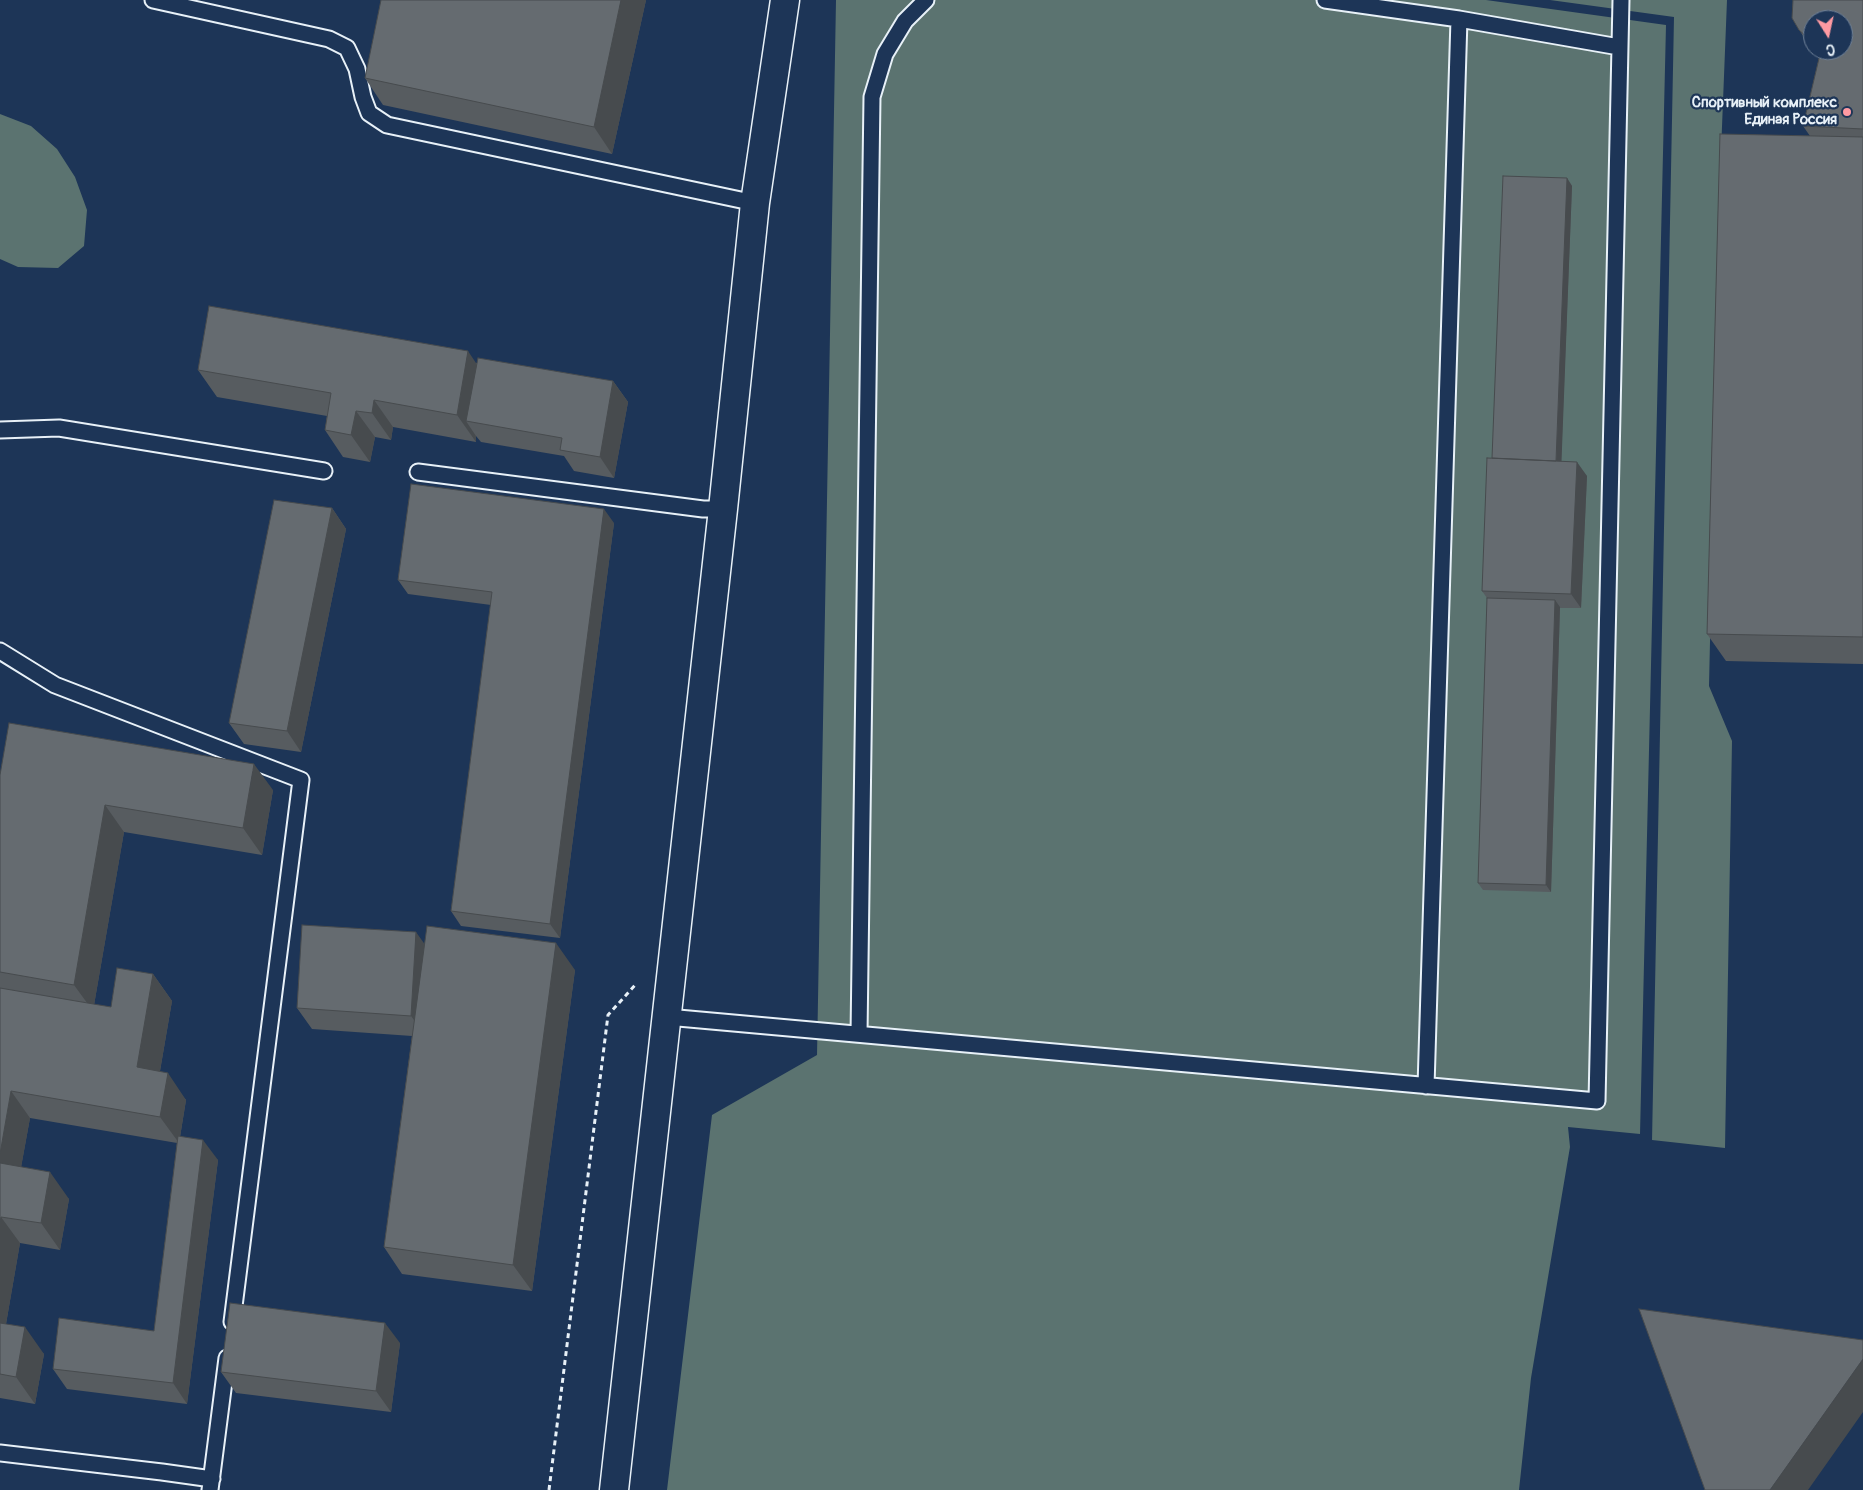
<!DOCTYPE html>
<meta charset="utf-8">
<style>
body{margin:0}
#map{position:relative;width:1863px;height:1490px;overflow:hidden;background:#1d3557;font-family:Pangolin,sans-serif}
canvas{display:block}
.north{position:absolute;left:1803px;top:10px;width:50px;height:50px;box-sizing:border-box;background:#1d3557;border:1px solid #6e8097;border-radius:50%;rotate:170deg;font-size:14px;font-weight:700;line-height:20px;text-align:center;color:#e8f1f8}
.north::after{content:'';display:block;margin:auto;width:18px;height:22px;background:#ff9aa2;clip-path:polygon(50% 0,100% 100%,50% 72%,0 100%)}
</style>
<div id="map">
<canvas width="1863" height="1490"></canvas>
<div class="north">С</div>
</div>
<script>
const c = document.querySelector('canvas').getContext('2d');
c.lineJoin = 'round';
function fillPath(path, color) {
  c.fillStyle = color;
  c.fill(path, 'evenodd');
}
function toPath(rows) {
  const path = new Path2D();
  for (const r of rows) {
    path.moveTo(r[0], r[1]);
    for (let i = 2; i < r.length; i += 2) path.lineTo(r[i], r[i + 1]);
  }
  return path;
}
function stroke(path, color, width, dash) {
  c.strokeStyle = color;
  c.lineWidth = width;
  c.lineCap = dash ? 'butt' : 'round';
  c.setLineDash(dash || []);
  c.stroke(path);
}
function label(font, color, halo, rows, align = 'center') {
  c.font = font + ' Pangolin,sans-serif';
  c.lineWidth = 4.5;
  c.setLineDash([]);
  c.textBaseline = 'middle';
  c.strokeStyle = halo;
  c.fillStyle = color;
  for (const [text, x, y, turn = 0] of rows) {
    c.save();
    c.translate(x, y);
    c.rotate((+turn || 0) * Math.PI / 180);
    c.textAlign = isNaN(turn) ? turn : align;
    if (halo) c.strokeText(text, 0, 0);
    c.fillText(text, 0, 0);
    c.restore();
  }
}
fillPath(toPath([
 [836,0,1486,0,1666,25,1640,1134,1568,1127,1570,1147,1531,1378,1519,1490,667,1490,712,1115,817,1055],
 [1550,0,1727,0,1721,152,1709,686,1732,741,1725,1148,1652,1140,1674,17],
 [0,114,31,126,57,149,75,177,87,210,84,246,58,268,18,267,0,259]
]), '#5b7370');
const lane = toPath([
 [153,0,329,39,347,48,357,69,363,97,369,113,387,125,755,203],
 [1325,0,1459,19,1619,47],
 [0,430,59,428,324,471],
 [418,472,703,509,723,509],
 [0,651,55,685,301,780,232,1322],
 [667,1017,1597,1101,1621,0],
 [859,1034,872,97,885,54,905,21,926,0],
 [1426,1086,1459,19],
 [0,1453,162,1472,212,1479],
 [210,1490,227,1358]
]);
const street = toPath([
 [614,1490,723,509,755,203,785,0]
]);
stroke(lane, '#e8f1f8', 19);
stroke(street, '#e8f1f8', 31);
stroke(toPath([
 [549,1490,608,1015,637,983]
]), '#e8f1f8', 3, [5, 4]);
stroke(lane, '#1d3557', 15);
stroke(street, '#1d3557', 28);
fillPath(toPath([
 [646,0,612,154,383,105,365,78],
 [1793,0,1863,0,1863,664,1726,661,1707,634,1720,134,1810,136,1803,126,1819,58,1799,30,1792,18],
 [1813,20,1843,20,1843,50,1813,50],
 [1567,178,1572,186,1561,461,1587,476,1581,608,1560,608,1551,892,1483,890,1478,883,1487,598,1482,591],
 [477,363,613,381,628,402,614,478,574,471,564,456,481,442,476,436,476,442,393,427,391,440,375,437,370,462,343,457,325,430,327,416,217,397,198,370],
 [332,508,346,529,301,752,244,744,229,723],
 [614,523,560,938,461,926,451,911,491,605,408,594,398,580],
 [0,775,273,790,262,855,124,832,94,1005,111,1007,153,974,172,1001,160,1071,186,1100,180,1137,218,1160,187,1404,67,1389,53,1369,154,1331,177,1143,30,1118,21,1167,69,1199,60,1250,20,1243,6,1324,44,1354,35,1404,0,1398],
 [424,944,575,970,532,1291,402,1274,384,1247,412,1036,312,1029,297,1008],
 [400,1343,391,1412,236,1393,221,1372]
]), '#575c60');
fillPath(toPath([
 [621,0,646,0,612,154,594,127],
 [1567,178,1572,186,1561,474,1556,467],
 [468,351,486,378,466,421,476,436,476,442,457,415],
 [613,381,628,402,614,478,600,457],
 [374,400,393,427,391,440,372,413],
 [356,411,375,437,370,462,351,435],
 [1577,462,1587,476,1581,608,1571,594],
 [332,508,346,529,301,752,287,731],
 [604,509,614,523,560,938,550,924],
 [1555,600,1560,607,1551,892,1546,885],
 [254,764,273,790,262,855,243,828],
 [105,805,124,832,93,1011,74,985],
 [416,932,431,953,426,1036,411,1016],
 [556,943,575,970,532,1291,513,1265],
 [153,974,172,1001,156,1094,137,1067],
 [168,1073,186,1100,179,1143,160,1117],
 [11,1091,30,1118,17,1190,0,1165,0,1154],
 [203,1140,218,1160,187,1404,173,1383],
 [50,1172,69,1199,60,1250,41,1223],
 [1,1217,20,1243,2,1347,0,1344,0,1222],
 [385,1323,400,1343,391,1412,376,1391],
 [25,1327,44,1354,35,1404,16,1377],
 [1863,1359,1863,1412,1808,1490,1770,1490]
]), '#474b4e');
const building = toPath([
 [381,0,621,0,594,127,365,78,381,0],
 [1793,0,1863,0,1863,129,1803,126,1821,50,1843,50,1843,20,1813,20,1813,41,1809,39,1799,30,1792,18,1793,0],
 [1720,134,1863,137,1863,637,1707,634,1720,134],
 [1503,176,1567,178,1556,461,1492,458,1503,176],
 [209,306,468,351,457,415,374,400,372,413,356,411,351,435,325,430,331,393,198,370,209,306],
 [478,358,613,381,600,457,560,450,562,438,466,421,478,358],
 [1487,458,1577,462,1571,594,1482,591,1487,458],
 [411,484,604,509,550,924,451,911,492,592,398,580,411,484],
 [274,500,332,508,287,731,229,723,274,500],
 [1487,598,1555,600,1546,885,1478,883,1487,598],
 [9,723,254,764,243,828,105,805,74,985,0,972,0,775,9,723],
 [302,925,416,932,411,1016,297,1008,302,925],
 [427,926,556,943,513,1265,384,1247,427,926],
 [117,968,153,974,137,1067,168,1073,160,1117,11,1091,0,1154,0,988,111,1007,117,968],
 [178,1136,203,1140,173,1383,53,1369,59,1318,154,1331,178,1136],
 [0,1163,50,1172,41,1223,1,1217,0,1222,0,1163],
 [230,1303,385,1323,376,1391,221,1372,230,1303],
 [1639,1309,1863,1340,1863,1359,1770,1490,1705,1490,1639,1309],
 [0,1323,25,1327,16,1377,0,1374,0,1323]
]);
fillPath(building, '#656b70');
stroke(building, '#474b4e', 1);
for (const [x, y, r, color] of [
 [1847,112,5,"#ff9aa2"]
]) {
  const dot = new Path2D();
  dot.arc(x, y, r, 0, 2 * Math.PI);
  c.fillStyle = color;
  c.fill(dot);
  stroke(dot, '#1d3557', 2);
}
label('bold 15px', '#e8f1f8', '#1d3557', [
 ["Спортивный комплекс",1837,103],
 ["Единая Россия",1837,120]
], 'right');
</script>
